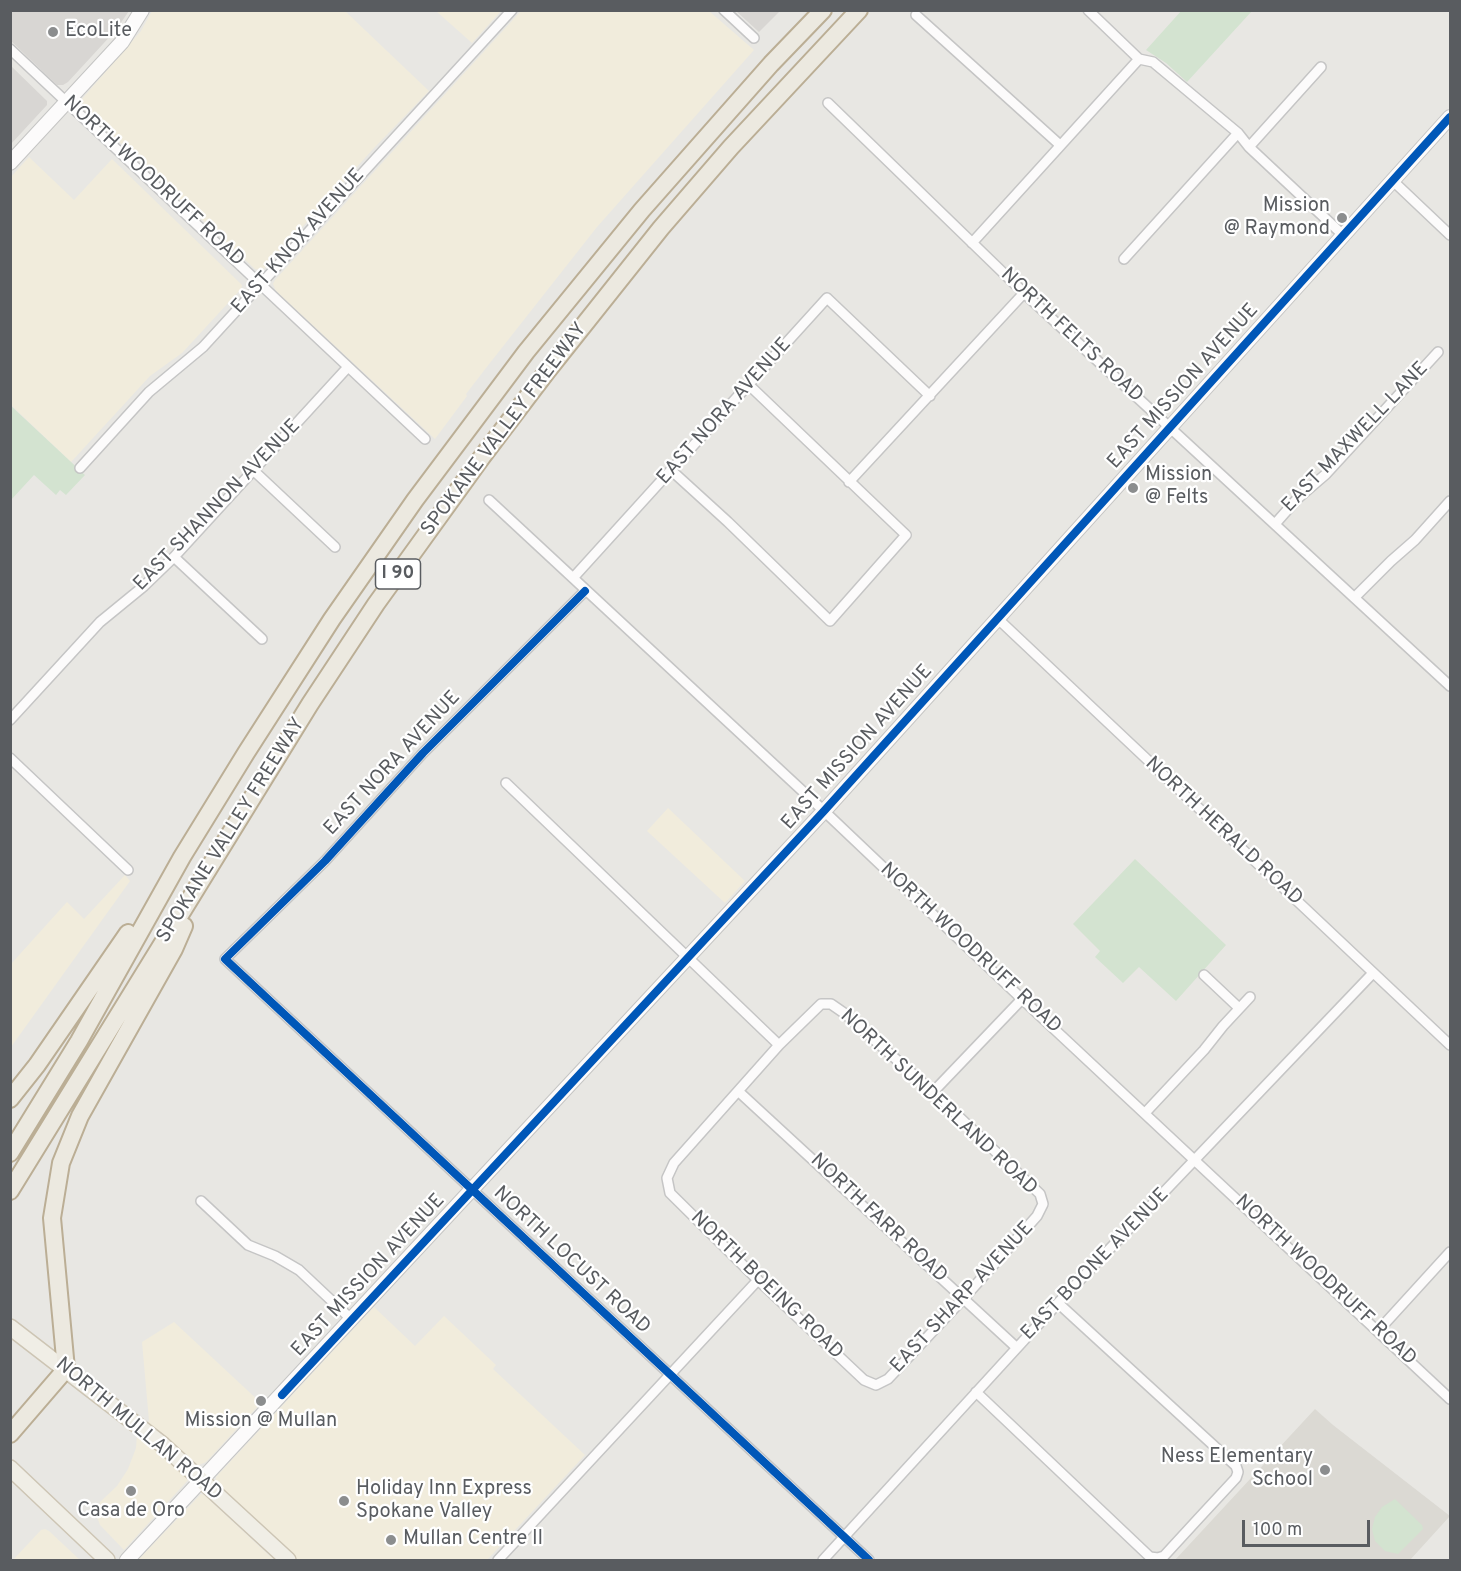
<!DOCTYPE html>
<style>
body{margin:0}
#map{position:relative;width:1461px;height:1571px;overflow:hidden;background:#e8e7e3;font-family:Overpass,sans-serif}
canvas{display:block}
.frame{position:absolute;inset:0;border:12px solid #595c60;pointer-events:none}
.scale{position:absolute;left:1242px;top:1520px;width:128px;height:27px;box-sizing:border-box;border:3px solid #595c60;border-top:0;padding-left:8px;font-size:18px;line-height:21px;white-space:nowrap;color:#595c60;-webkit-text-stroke:4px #fff;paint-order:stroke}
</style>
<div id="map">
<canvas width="1461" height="1571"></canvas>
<div class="frame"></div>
<div class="scale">100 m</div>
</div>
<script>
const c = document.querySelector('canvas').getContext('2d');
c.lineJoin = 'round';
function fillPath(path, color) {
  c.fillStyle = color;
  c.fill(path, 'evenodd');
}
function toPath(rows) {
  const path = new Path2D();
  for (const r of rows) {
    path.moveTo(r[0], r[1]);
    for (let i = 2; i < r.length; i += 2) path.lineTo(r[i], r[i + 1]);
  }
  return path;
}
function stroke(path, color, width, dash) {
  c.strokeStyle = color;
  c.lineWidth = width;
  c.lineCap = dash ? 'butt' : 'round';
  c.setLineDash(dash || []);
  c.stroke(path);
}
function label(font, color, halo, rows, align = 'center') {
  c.font = font + ' Overpass,sans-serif';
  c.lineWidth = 4.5;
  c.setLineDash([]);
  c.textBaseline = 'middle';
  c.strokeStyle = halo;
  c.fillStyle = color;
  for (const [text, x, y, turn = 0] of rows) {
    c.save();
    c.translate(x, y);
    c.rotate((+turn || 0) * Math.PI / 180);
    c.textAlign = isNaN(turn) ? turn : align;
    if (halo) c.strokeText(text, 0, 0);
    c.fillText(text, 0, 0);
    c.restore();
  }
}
fillPath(toPath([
 [152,11,345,11,429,91,374,148,265,268,260,270,255,269,83,108,82,99,141,31],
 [436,11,501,11,472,43],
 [521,11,709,11,754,50,597,227,486,368,466,394,467,396,435,439,276,291,273,284,275,280],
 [29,157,74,200,112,159,242,285,241,289,182,353,150,376,71,462,11,405,10,178],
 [668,808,745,881,725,903,647,831],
 [125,875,130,881,11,1047,11,964,67,902,84,919],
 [374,1307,415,1346,444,1316,496,1365,493,1369,585,1455,487,1560,295,1560,215,1484,216,1477],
 [174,1322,261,1403,206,1462,199,1465,194,1465,147,1425,149,1421,142,1342],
 [137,1435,155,1449,188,1480,124,1550,100,1525,96,1514,100,1502,117,1486,128,1469,136,1448],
 [201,1494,204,1495,274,1560,138,1560],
 [45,1529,49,1531,80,1560,13,1560,41,1530]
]), '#f1ecdc');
fillPath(toPath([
 [10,11,11,10,129,11,115,31,68,82,63,85,57,85,11,41],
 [736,11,780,11,759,32],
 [10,65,47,101,47,105,11,144]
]), '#d8d6d3');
fillPath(toPath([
 [1315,1409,1333,1425,1450,1516,1410,1560,1175,1560]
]), '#dbd9d3');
fillPath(toPath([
 [1182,10,1252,11,1187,82,1166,63,1146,50],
 [10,405,85,475,66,495,60,490,56,495,34,475,11,500],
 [1135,859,1226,945,1176,1001,1139,967,1123,983,1095,957,1100,951,1073,924],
 [1395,1499,1422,1525,1423,1529,1398,1554,1385,1551,1375,1541,1372,1529,1375,1517,1382,1507]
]), '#d3e3d0');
const street = toPath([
 [724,10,754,38],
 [1088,10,1139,59,1153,62,1238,133,1249,147,1343,235],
 [916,15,1060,145],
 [10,49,425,439],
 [828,103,1024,293,1450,686],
 [1249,147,1321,67],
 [1392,180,1450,235],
 [972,243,1139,59],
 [1124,259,1238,133],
 [80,468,149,392,203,347,512,10],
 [253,470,335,547],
 [672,471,728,522,830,621,906,535,749,385],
 [849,482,1024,293],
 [489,500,824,811,1022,999,1450,1399],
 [1275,524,1297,499,1326,474,1438,352],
 [174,557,262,639],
 [573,578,827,298,930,396],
 [585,591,423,753,325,861,225,959,869,1560],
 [1355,597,1391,561,1415,540,1450,501],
 [997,618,1450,1045],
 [10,720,100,622,144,586,174,557,348,367],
 [10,758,128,870],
 [506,783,779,1045],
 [1204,975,1239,1008],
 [821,1004,831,1004,844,1013,933,1092,1040,1194,1043,1204,1037,1216,964,1298,888,1379,876,1385,864,1380,758,1280,670,1193,667,1178,674,1163,779,1045,821,1004],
 [738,1091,1017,1348],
 [933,1092,1022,999],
 [1145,1113,1204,1050,1223,1026,1250,997],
 [201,1201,248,1245,275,1256,299,1270,351,1319],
 [1378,1331,1450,1252],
 [976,1392,1150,1557,1158,1558,1164,1556,1198,1519,1236,1478,1238,1472,1236,1466,1058,1303],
 [498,1560,758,1280],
 [823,1560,1058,1303,1373,973]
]);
const secondary = toPath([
 [10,163,122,42,142,10],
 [127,1560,824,811,1450,117]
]);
const primary = toPath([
 [10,1327,163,1445,288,1560],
 [10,1468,107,1560]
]);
const highway = toPath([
 [10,1099,37,1065,128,933],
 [10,1153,79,1041,182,857,246,753,332,619,415,500,526,352,642,210,771,64,823,10],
 [10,1191,310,704,376,604,482,457,548,370,661,228,731,147,859,10],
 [10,1434,66,1369,52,1218,61,1163,80,1116,174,949,184,926]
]);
stroke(street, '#c5c5c5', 12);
stroke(secondary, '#c5c5c4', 16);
stroke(primary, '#cdc5b4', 18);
stroke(highway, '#bbae95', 20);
stroke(street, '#fcfbfb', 9);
stroke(secondary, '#fcfbfb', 14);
stroke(primary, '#f0eee6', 15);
stroke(highway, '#ece9e0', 16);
stroke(toPath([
 [585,591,423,753,325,861,225,959,869,1560],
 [282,1395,824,811,1450,117]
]), '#0057b8', 8);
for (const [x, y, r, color] of [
 [53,32,6,"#8b8d8e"],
 [1342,218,6,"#8b8d8e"],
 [1133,488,6,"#8b8d8e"],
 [261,1401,6,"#8b8d8e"],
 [1325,1470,6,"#8b8d8e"],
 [131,1491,6,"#8b8d8e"],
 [344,1501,6,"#8b8d8e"],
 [391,1540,6,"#8b8d8e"]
]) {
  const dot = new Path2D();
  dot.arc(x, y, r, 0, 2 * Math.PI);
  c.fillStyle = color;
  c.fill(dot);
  stroke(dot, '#fff', 2);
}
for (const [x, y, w] of [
 [398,574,45]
]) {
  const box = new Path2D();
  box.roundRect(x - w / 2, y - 15, w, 30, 4.5);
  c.fillStyle = '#fff';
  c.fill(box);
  stroke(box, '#595c60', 1.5);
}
label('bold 18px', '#595c60', null, [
 ["I 90",398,574]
]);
label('20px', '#595c60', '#fff', [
 ["EcoLite",65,32],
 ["Mission",1330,207,"right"],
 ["@ Raymond",1330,230,"right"],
 ["Mission",1145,476],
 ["@ Felts",1145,499],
 ["Mission @ Mullan",261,1422,"center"],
 ["Ness Elementary",1313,1458,"right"],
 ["School",1313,1481,"right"],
 ["Holiday Inn Express",356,1490],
 ["Spokane Valley",356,1513],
 ["Casa de Oro",131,1512,"center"],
 ["Mullan Centre II",403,1540]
], 'left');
label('20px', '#595c60', '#fff', [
 ["NORTH WOODRUFF ROAD",153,182,43],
 ["EAST KNOX AVENUE",299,242,-48],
 ["NORTH FELTS ROAD",1071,336,43],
 ["EAST MISSION AVENUE",1184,387,-48],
 ["EAST NORA AVENUE",725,412,-48],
 ["SPOKANE VALLEY FREEWAY",505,430,-53],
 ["EAST MAXWELL LANE",1356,438,-46],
 ["EAST SHANNON AVENUE",218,506,-46],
 ["EAST MISSION AVENUE",858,748,-48],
 ["EAST NORA AVENUE",393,764,-47],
 ["SPOKANE VALLEY FREEWAY",232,831,-58],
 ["NORTH HERALD ROAD",1223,832,43],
 ["NORTH WOODRUFF ROAD",970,949,43],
 ["NORTH SUNDERLAND ROAD",938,1103,43],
 ["NORTH FARR ROAD",878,1219,43],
 ["NORTH LOCUST ROAD",571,1261,43],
 ["EAST BOONE AVENUE",1096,1265,-46],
 ["EAST MISSION AVENUE",369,1276,-47],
 ["NORTH WOODRUFF ROAD",1325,1281,43],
 ["NORTH BOEING ROAD",766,1286,44],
 ["EAST SHARP AVENUE",963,1298,-47],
 ["NORTH MULLAN ROAD",138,1430,40]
]);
</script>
